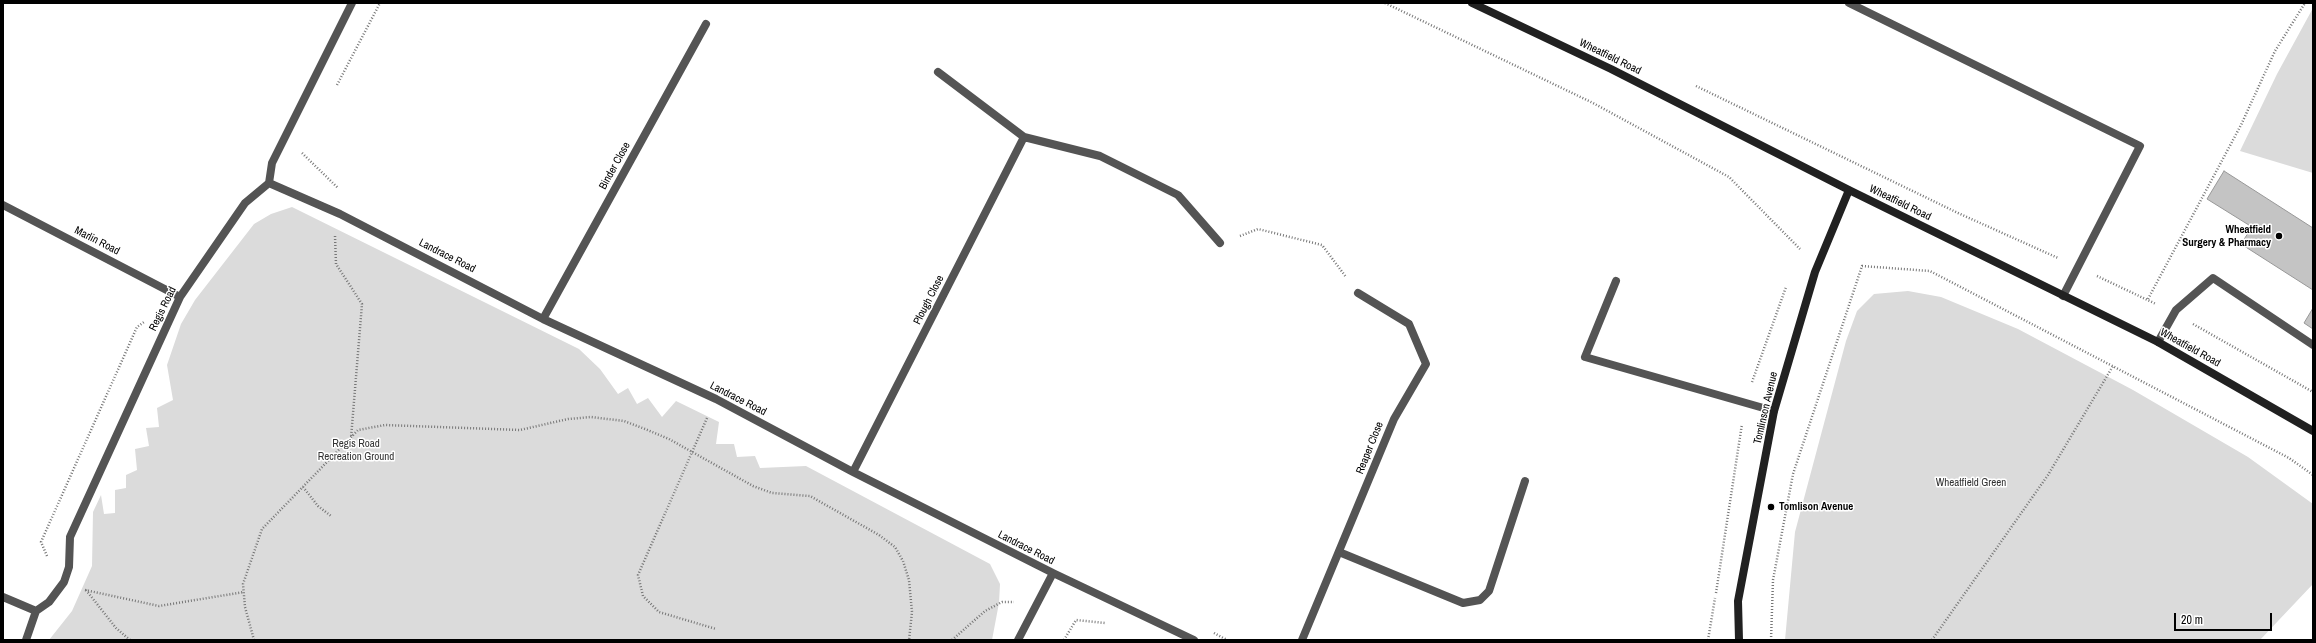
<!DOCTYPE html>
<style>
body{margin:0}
#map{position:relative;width:2316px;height:643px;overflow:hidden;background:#fff;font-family:"Archivo Narrow",sans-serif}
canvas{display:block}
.frame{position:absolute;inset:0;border:4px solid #000;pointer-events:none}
.scale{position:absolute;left:2174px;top:613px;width:98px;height:18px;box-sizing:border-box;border:2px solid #000;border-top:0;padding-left:5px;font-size:12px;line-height:14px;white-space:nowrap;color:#000;-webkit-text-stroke:3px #fff;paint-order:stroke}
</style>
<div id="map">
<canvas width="2316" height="643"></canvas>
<div class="frame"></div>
<div class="scale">20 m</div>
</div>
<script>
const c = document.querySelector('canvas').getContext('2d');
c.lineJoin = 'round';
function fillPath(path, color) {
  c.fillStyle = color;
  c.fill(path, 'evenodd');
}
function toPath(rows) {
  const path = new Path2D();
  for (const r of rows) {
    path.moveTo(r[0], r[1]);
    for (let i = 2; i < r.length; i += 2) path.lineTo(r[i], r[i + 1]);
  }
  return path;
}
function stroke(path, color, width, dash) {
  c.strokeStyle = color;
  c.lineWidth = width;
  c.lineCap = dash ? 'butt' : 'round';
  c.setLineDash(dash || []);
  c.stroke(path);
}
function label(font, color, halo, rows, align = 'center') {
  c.font = font + ' "Archivo Narrow",sans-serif';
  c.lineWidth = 3;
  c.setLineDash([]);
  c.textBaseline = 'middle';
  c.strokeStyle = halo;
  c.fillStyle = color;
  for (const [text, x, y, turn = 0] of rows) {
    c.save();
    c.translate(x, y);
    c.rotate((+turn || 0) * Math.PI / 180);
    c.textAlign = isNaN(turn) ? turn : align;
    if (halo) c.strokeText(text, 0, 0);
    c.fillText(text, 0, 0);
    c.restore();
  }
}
fillPath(toPath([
 [2313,8,2313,173,2240,151,2277,74],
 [292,207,579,349,600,369,618,394,628,388,637,404,648,398,662,417,676,401,719,422,716,444,734,444,737,457,755,456,760,468,806,466,990,564,1000,584,999,603,992,640,49,640,72,611,92,566,93,512,101,495,104,514,115,513,115,490,126,488,126,475,137,470,135,449,149,446,146,428,159,427,157,408,173,400,167,365,181,324,195,300,254,224,271,214],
 [1908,291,1941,297,2018,329,2133,390,2248,457,2313,504,2313,584,2260,640,1785,640,1795,532,1846,341,1857,311,1874,294]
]), '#dbdbdb');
const building = toPath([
 [2224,171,2313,228,2313,290,2241,244,2252,227,2207,199,2224,171],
 [2313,308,2313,329,2304,323,2313,308]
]);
fillPath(building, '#c4c4c4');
stroke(building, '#989898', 1);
stroke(toPath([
 [1385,3,1593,103,1729,177,1800,249],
 [337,85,380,3],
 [1696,86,1958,213,2058,258],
 [302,153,338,188],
 [335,236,336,264,362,304,351,438],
 [1240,236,1258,229,1322,245,1346,277],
 [2097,276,2156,304],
 [2148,299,2241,125,2275,51,2305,3],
 [2193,324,2313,392],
 [1752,382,1786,287],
 [707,418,638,575,643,596,659,612,716,629],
 [303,487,318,506,331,516],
 [47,556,41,542,137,327,144,322],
 [85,590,159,606,244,592],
 [86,590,116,628,130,640],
 [1716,593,1742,424],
 [1214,633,1227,640],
 [254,640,245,607,243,584,262,529,358,430,385,425,520,430,568,419,591,417,624,421,645,429,669,439,753,486,772,493,810,496,879,535,895,547,903,561,909,580,912,612,909,640],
 [952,640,985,611,1002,602,1014,602],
 [1064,640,1076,620,1105,623],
 [1708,640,1715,598],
 [1771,640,1773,580,1793,474,1862,266,1930,271,2289,458,2313,475],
 [1932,640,2048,475,2113,366]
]), '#767676', 2.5, [1, 2]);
stroke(toPath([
 [1616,281,1585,357,1774,411],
 [2158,342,2176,310,2213,278,2313,345],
 [1339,552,1463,603,1480,600,1489,591,1525,481]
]), '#545454', 8);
stroke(toPath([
 [1849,3,2140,146,2063,296],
 [938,72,1024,137,1100,156,1178,195,1220,243],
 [269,183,340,214,543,319,716,399,853,472,1053,573,1194,640],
 [3,205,180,297],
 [543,319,706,24],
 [853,472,1024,137],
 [3,597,36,611],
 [26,640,36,611,49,602,64,582,69,567,70,537,180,297,245,203,269,183,272,163,352,3],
 [1018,640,1053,573],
 [1302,640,1394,419,1426,364,1409,324,1358,293]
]), '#545454', 8);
stroke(toPath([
 [1472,3,1611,69,1849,190,2158,342,2313,431],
 [1739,640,1738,601,1774,411,1815,272,1849,190]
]), '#212121', 8);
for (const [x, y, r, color] of [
 [2279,236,4,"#000"],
 [1771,507,4,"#000"]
]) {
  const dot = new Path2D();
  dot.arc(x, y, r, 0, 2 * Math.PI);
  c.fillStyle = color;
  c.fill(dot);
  stroke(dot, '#fff', 1.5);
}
label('11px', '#000', '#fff', [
 ["Wheatfield Road",1610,57,26],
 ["Binder Close",615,166,-61],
 ["Wheatfield Road",1900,203,26],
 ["Marlin Road",97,241,27],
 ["Landrace Road",447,256,27],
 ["Plough Close",929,300,-63],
 ["Regis Road",163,309,-64],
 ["Wheatfield Road",2190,348,29],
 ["Landrace Road",738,399,27],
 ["Tomlinson Avenue",1766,408,-77],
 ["Reaper Close",1370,448,-68],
 ["Landrace Road",1026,548,27]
]);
label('bold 11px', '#000', '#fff', [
 ["Wheatfield",2271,230],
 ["Surgery & Pharmacy",2271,243],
 ["Tomlison Avenue",1779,507,"left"]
], 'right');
label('11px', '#323232', '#fff', [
 ["Regis Road",356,444],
 ["Recreation Ground",356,457],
 ["Wheatfield Green",1971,483]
]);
</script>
